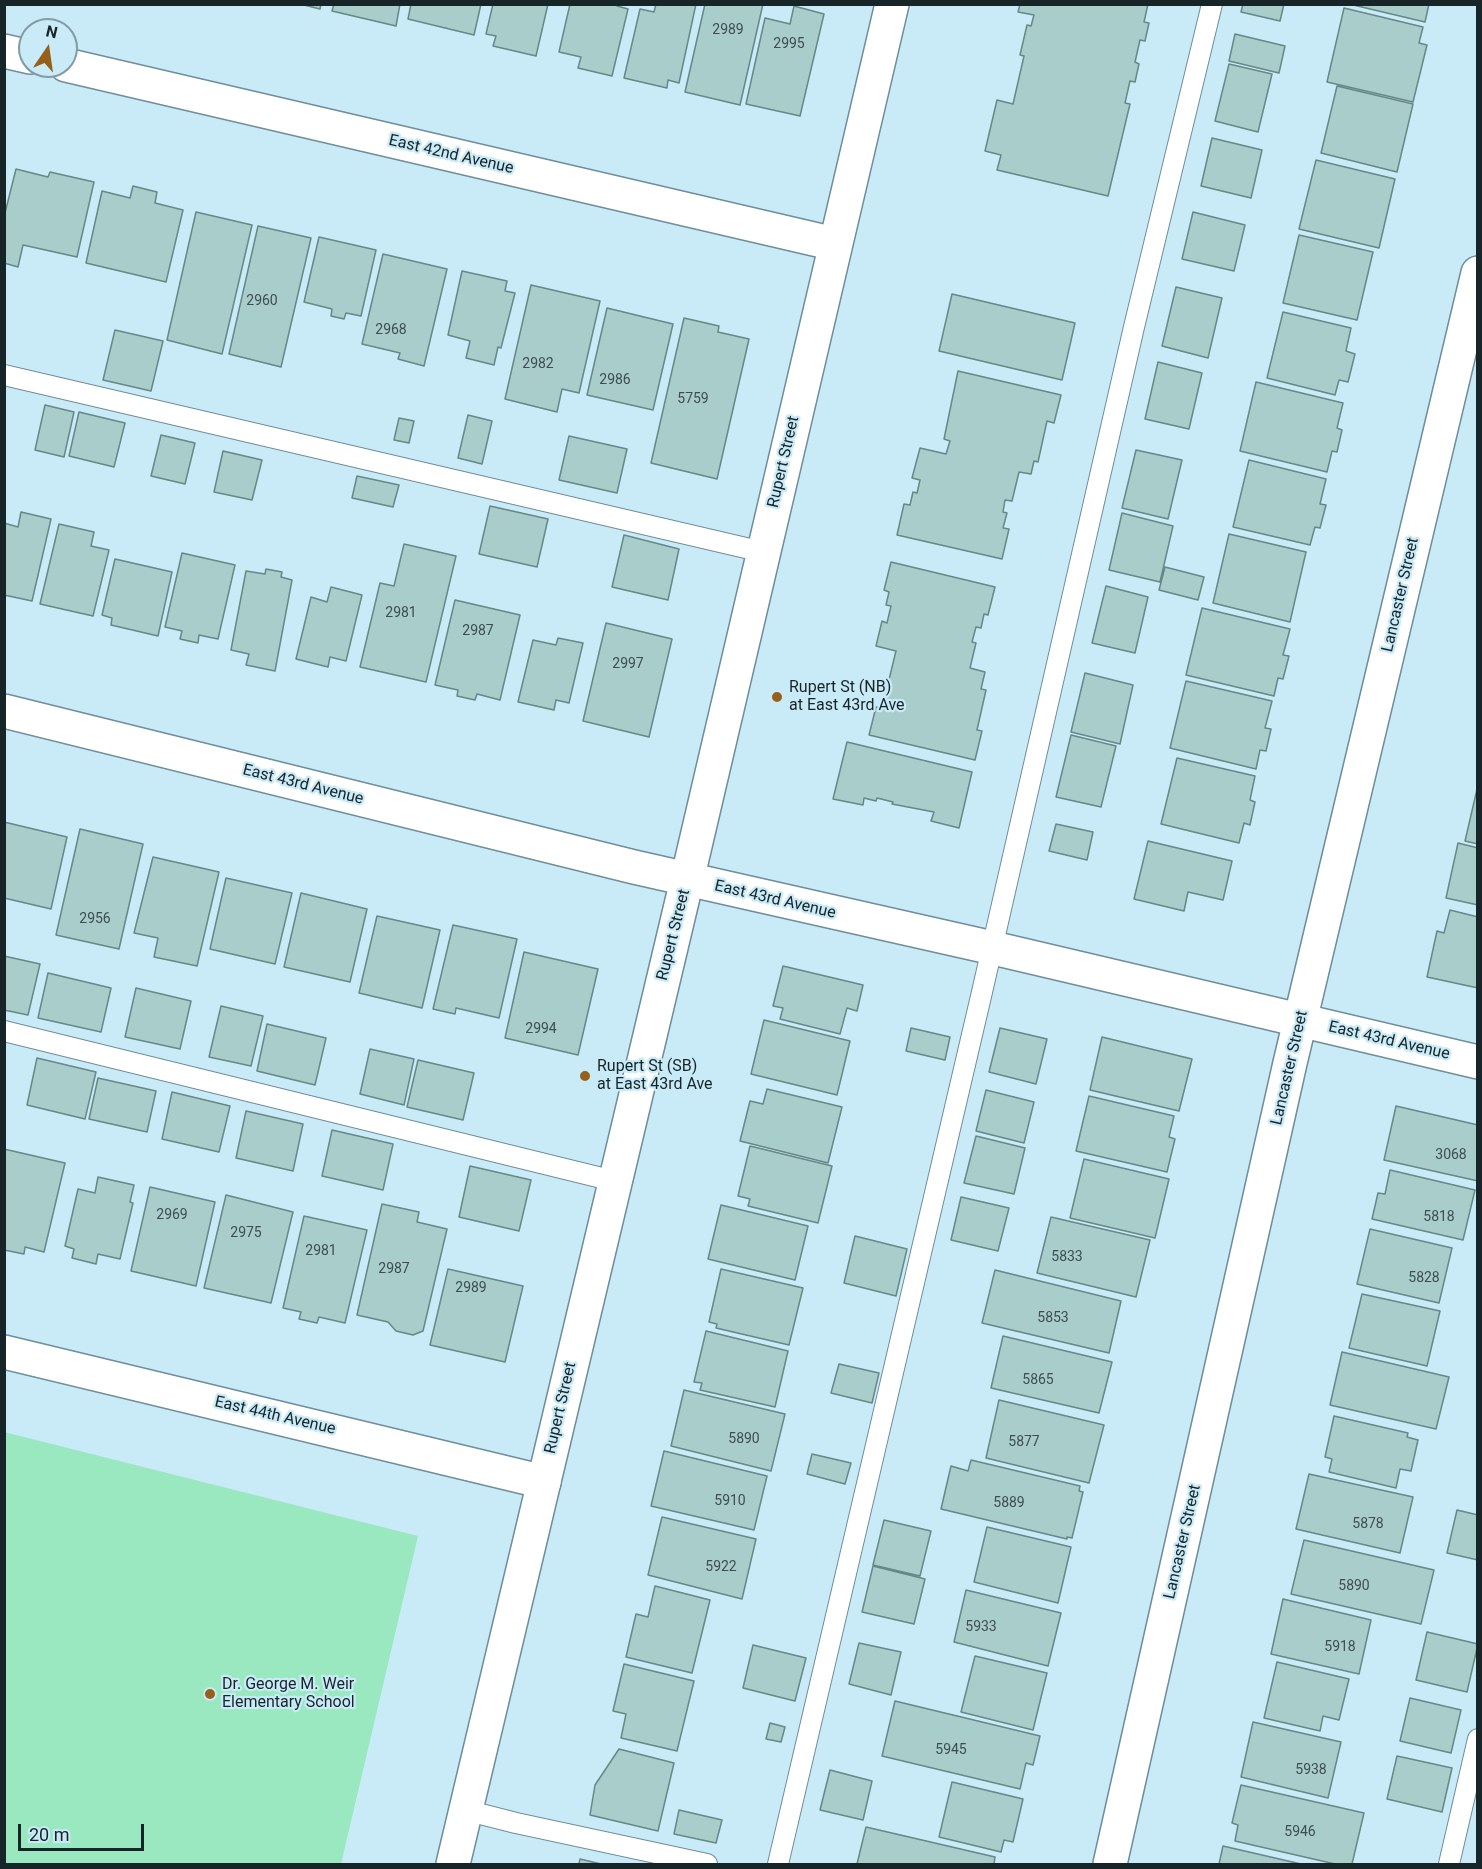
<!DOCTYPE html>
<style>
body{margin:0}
#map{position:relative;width:1482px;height:1869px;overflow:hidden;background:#c9eaf7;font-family:Roboto,sans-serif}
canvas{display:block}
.frame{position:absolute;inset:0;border:6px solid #172428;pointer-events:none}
.north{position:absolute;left:18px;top:18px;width:60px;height:60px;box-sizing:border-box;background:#c9eaf7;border:2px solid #829ba4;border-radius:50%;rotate:13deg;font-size:16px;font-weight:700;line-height:24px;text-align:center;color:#172428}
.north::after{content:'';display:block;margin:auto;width:21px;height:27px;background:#97601a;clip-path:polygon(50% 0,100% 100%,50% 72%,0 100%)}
.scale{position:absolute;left:18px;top:1824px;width:126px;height:27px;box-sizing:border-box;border:3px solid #172428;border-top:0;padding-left:8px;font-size:18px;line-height:21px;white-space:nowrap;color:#172428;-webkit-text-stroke:4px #c9eaf7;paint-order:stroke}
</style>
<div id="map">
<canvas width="1482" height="1869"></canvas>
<div class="frame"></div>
<div class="north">N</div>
<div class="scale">20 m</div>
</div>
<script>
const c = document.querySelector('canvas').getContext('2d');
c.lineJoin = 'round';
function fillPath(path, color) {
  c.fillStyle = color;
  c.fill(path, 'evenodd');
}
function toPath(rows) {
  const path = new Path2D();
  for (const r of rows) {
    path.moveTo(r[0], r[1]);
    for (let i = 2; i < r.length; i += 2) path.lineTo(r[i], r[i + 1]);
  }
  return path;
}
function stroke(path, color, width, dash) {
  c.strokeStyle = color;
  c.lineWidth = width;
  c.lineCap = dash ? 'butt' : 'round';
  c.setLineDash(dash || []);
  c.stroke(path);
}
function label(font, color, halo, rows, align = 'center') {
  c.font = font + ' Roboto,sans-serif';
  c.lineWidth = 4.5;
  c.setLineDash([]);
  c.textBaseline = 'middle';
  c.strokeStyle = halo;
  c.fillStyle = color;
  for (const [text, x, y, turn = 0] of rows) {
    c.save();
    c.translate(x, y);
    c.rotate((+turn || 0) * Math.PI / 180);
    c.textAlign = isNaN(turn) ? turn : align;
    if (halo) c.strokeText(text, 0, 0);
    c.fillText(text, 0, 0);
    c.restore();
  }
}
fillPath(toPath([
 [4,1432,418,1536,341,1864,5,1864]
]), '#9ae8bf');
const building = toPath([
 [300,4,321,4,320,9,300,4],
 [334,4,400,4,396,26,332,11,334,4],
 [411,4,481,4,474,35,408,19,411,4],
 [493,4,548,4,536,56,493,46,496,36,486,34,493,4],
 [570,4,618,4,617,6,628,9,612,76,578,68,581,57,559,52,570,4],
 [656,4,696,4,679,83,668,80,667,88,624,78,640,9,654,12,656,4],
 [705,4,763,4,740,105,685,92,705,4],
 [1020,4,1148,4,1144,22,1149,23,1145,41,1140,40,1135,62,1139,64,1135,82,1130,81,1125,103,1130,104,1108,196,997,170,1001,155,985,151,997,100,1013,104,1024,56,1020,55,1027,25,1031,26,1034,15,1018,12,1020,4],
 [1243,4,1284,4,1280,21,1241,12,1243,4],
 [1349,4,1429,4,1425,22,1349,4],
 [794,6,824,14,800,116,746,104,765,18,790,24,794,6],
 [1344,8,1423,27,1419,43,1427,45,1413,102,1327,82,1344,8],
 [1235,34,1285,46,1279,73,1229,61,1235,34],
 [1229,64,1272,74,1258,132,1215,121,1229,64],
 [1337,86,1413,104,1397,172,1321,153,1337,86],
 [1212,138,1262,150,1251,198,1201,186,1212,138],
 [1316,160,1395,179,1379,248,1299,229,1316,160],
 [16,169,48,177,50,172,94,182,77,257,23,245,18,267,4,263,4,217,16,169],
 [133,186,157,192,155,203,183,210,166,282,86,263,102,191,130,198,133,186],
 [196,212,252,225,222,354,167,340,196,212],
 [1193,212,1245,225,1234,271,1182,259,1193,212],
 [258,226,311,238,281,367,229,354,258,226],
 [1299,235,1373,252,1357,320,1283,303,1299,235],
 [319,237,376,250,361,316,346,313,344,319,331,316,332,309,304,302,319,237],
 [383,254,447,269,424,366,398,359,400,353,362,344,383,254],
 [462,271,507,281,505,291,515,293,501,348,498,347,494,365,466,358,470,341,448,335,462,271],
 [531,285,600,301,579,393,562,389,557,412,505,399,531,285],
 [1176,287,1222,298,1208,358,1162,346,1176,287],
 [952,294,1075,323,1062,380,939,351,952,294],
 [607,308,673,324,653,410,587,395,607,308],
 [1283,312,1351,328,1346,351,1355,354,1348,382,1339,380,1335,395,1267,378,1283,312],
 [684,318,719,326,718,332,749,339,717,479,651,463,684,318],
 [115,330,163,341,151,391,103,380,115,330],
 [1158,362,1202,373,1189,429,1145,419,1158,362],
 [958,371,1061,395,1054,423,1047,421,1038,462,1034,461,1031,474,1019,472,1012,501,1005,500,1003,512,1007,513,1003,528,1009,529,1002,559,897,535,904,504,910,505,913,492,917,493,920,480,912,478,920,448,946,454,950,441,944,439,958,371],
 [1256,382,1343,403,1337,428,1342,430,1337,452,1332,451,1327,472,1240,451,1256,382],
 [45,405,74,412,64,457,35,450,45,405],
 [79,412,125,423,114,467,69,456,79,412],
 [468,415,492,421,482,464,458,458,468,415],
 [399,418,414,421,409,443,394,440,399,418],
 [161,435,195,443,185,484,151,476,161,435],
 [569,436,627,449,617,493,559,480,569,436],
 [1136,450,1182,460,1168,519,1122,508,1136,450],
 [223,451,262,460,252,500,214,492,223,451],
 [1249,460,1326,479,1320,504,1326,505,1320,528,1315,527,1310,545,1233,527,1249,460],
 [357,476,399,485,393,507,352,498,357,476],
 [490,506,548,519,537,567,479,554,490,506],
 [21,512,51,519,32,601,4,595,4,523,18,527,21,512],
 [1122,513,1173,526,1160,582,1109,570,1122,513],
 [59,524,94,532,91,546,109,550,93,616,40,604,59,524],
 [1229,534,1306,552,1290,622,1213,603,1229,534],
 [624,535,679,549,668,600,612,587,624,535],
 [404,544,456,556,426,682,360,667,380,583,394,586,404,544],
 [182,553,235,565,218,639,199,635,198,643,180,639,182,631,165,627,182,553],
 [115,559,172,572,158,636,111,625,112,618,102,615,115,559],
 [891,562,995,587,988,615,984,614,981,628,976,627,972,642,976,643,970,668,985,672,981,689,986,690,977,730,982,731,975,760,869,735,876,707,882,708,896,651,876,646,882,621,887,623,891,606,886,605,889,592,884,590,891,562],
 [1165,567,1204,577,1198,600,1159,590,1165,567],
 [266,569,282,572,281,577,292,580,275,671,246,665,249,654,231,650,246,571,265,574,266,569],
 [1106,586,1148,597,1135,653,1092,643,1106,586],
 [331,587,362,595,346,661,330,657,328,667,296,659,311,597,327,602,331,587],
 [455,600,520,615,500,700,477,694,475,700,457,696,458,690,435,685,455,600],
 [1202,608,1290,629,1283,655,1289,656,1283,679,1278,678,1274,696,1186,675,1202,608],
 [606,623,672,639,649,737,583,721,606,623],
 [558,638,583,643,569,703,556,700,554,710,518,702,533,640,556,645,558,638],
 [1085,673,1133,685,1120,744,1071,732,1085,673],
 [1186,681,1272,701,1265,728,1271,729,1266,751,1260,750,1256,769,1170,748,1186,681],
 [1071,735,1116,746,1101,807,1056,797,1071,735],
 [847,742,972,772,959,828,931,821,934,812,892,804,893,802,877,798,876,801,864,798,863,805,833,799,847,742],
 [1177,758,1255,776,1250,800,1255,802,1250,825,1244,823,1239,843,1161,824,1177,758],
 [1478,785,1478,844,1465,841,1478,785],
 [4,822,67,837,51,909,4,898,4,822],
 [1056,824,1093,832,1087,860,1049,851,1056,824],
 [80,829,143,844,119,949,56,935,80,829],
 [1148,841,1232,861,1223,900,1188,892,1184,911,1134,899,1148,841],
 [1458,843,1478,848,1478,905,1446,898,1458,843],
 [153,857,219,872,197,966,154,957,158,938,134,933,153,857],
 [226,878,292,893,275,964,210,949,226,878],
 [301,893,367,909,350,982,284,967,301,893],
 [1450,910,1478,917,1478,988,1427,977,1437,931,1444,933,1450,910],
 [377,916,440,930,422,1008,359,993,377,916],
 [453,925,517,939,499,1018,456,1008,455,1014,433,1009,453,925],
 [524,952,598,969,578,1055,505,1038,524,952],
 [4,956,40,964,28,1015,4,1010,4,956],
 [783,966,863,985,857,1011,847,1008,840,1034,780,1019,783,1008,773,1006,783,966],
 [48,973,111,988,101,1032,38,1018,48,973],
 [136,988,191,1001,180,1049,125,1037,136,988],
 [221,1006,263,1016,251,1066,209,1057,221,1006],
 [764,1020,850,1041,837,1095,751,1074,764,1020],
 [267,1024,326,1038,315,1085,257,1071,267,1024],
 [911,1028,950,1037,945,1060,906,1051,911,1028],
 [1000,1028,1047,1039,1036,1084,989,1072,1000,1028],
 [1102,1037,1192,1059,1179,1111,1090,1090,1102,1037],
 [370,1049,414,1059,404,1105,360,1094,370,1049],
 [37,1058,96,1072,85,1119,27,1105,37,1058],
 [418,1060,474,1073,463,1120,407,1107,418,1060],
 [98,1078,156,1091,147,1132,89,1119,98,1078],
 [767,1089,842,1107,828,1163,740,1141,750,1101,763,1104,767,1089],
 [986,1090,1034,1102,1024,1143,976,1131,986,1090],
 [172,1092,230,1106,219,1152,162,1139,172,1092],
 [1089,1096,1174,1116,1169,1137,1175,1139,1167,1172,1076,1151,1089,1096],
 [1396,1106,1478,1125,1478,1181,1384,1160,1396,1106],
 [246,1111,303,1124,293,1171,236,1158,246,1111],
 [332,1130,393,1144,383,1190,322,1176,332,1130],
 [976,1136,1025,1148,1014,1194,964,1183,976,1136],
 [750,1146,832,1166,818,1223,748,1206,750,1199,738,1196,750,1146],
 [4,1149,65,1163,44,1252,25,1247,24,1254,4,1250,4,1149],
 [1084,1159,1169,1179,1155,1238,1070,1218,1084,1159],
 [470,1166,531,1180,519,1231,459,1217,470,1166],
 [1390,1170,1475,1190,1463,1240,1372,1219,1378,1193,1385,1194,1390,1170],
 [98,1177,134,1185,130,1202,133,1203,120,1259,98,1254,96,1264,72,1258,74,1249,65,1246,78,1189,95,1193,98,1177],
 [150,1187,215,1202,196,1286,131,1271,150,1187],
 [226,1195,293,1212,271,1303,204,1288,226,1195],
 [961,1197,1009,1208,998,1251,951,1240,961,1197],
 [382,1204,419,1212,417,1222,447,1229,423,1331,413,1335,396,1331,388,1322,357,1315,382,1204],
 [721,1205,808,1226,795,1280,708,1259,721,1205],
 [304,1216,367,1230,345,1323,319,1317,317,1323,299,1319,301,1312,283,1308,304,1216],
 [1051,1217,1150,1240,1136,1297,1037,1273,1051,1217],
 [1370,1229,1452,1248,1439,1303,1357,1284,1370,1229],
 [855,1236,907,1249,896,1296,844,1283,855,1236],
 [448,1269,523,1286,505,1362,430,1345,448,1269],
 [721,1269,803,1288,789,1345,716,1328,717,1324,709,1322,721,1269],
 [995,1270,1121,1301,1109,1353,982,1323,995,1270],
 [1362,1294,1440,1311,1427,1366,1349,1348,1362,1294],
 [706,1331,788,1351,775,1407,700,1390,702,1383,694,1382,706,1331],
 [1003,1336,1112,1362,1099,1413,991,1388,1003,1336],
 [1342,1352,1449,1377,1436,1429,1330,1405,1342,1352],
 [839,1364,879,1373,872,1403,831,1393,839,1364],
 [684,1390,785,1414,771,1471,671,1446,684,1390],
 [999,1400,1104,1425,1089,1483,986,1458,999,1400],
 [1334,1416,1408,1433,1407,1437,1418,1440,1411,1471,1400,1469,1396,1488,1329,1472,1332,1459,1325,1457,1334,1416],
 [664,1451,767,1476,754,1530,651,1506,664,1451],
 [812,1454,851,1463,845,1484,807,1474,812,1454],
 [971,1460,1080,1486,1079,1491,1083,1492,1072,1538,1067,1537,1067,1539,941,1509,951,1466,968,1471,971,1460],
 [1309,1474,1413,1497,1400,1553,1296,1529,1309,1474],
 [1457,1510,1478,1515,1478,1560,1447,1553,1457,1510],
 [662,1517,756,1539,742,1599,648,1575,662,1517],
 [884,1520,931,1531,920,1576,873,1565,884,1520],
 [987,1527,1071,1547,1058,1603,974,1582,987,1527],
 [1304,1540,1434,1570,1421,1624,1291,1594,1304,1540],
 [873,1566,925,1579,914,1624,862,1612,873,1566],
 [655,1586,710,1600,692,1673,626,1657,636,1614,648,1617,655,1586],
 [966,1590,1061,1613,1048,1666,954,1642,966,1590],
 [1283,1599,1371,1620,1359,1674,1271,1654,1283,1599],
 [1427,1632,1478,1644,1467,1692,1416,1680,1427,1632],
 [859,1643,901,1652,891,1695,849,1684,859,1643],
 [753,1645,806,1658,795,1701,743,1688,753,1645],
 [975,1656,1047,1673,1033,1730,961,1712,975,1656],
 [1277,1662,1349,1679,1339,1720,1323,1716,1320,1731,1264,1718,1277,1662],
 [624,1664,694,1681,677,1751,621,1738,626,1714,613,1711,624,1664],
 [1410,1698,1461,1710,1451,1753,1400,1741,1410,1698],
 [895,1701,1040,1736,1033,1765,1026,1763,1020,1789,882,1756,895,1701],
 [1253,1722,1341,1742,1328,1798,1241,1777,1253,1722],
 [770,1723,785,1727,781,1742,766,1739,770,1723],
 [619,1749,674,1763,658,1831,590,1815,595,1785,619,1749],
 [1397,1756,1452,1768,1442,1812,1387,1799,1397,1756],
 [830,1770,872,1781,863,1820,820,1810,830,1770],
 [952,1782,1023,1799,1013,1842,1004,1840,1001,1852,939,1837,952,1782],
 [1241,1785,1364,1813,1352,1864,1335,1864,1235,1841,1238,1825,1232,1823,1241,1785],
 [679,1810,722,1820,716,1843,674,1834,679,1810],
 [866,1827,995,1857,994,1864,857,1864,866,1827],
 [1223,1846,1301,1864,1219,1864,1223,1846],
 [580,1859,601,1864,579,1864,580,1859]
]);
fillPath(building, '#a9cdcb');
stroke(building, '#668886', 1.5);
const lane = toPath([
 [4,375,763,552],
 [4,1031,614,1181],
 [465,1810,516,1823,707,1864],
 [778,1864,982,992,1134,327,1212,4],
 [1449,1864,1478,1739]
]);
const street = toPath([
 [4,51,30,57],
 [66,65,835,244],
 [4,711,634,867,993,948,1478,1062],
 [4,1352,544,1482],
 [1110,1864,1290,1063,1478,273]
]);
const secondary = toPath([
 [453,1864,687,880,892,4]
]);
stroke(lane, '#6f8e9a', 22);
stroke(street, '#6f8e9a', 36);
stroke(secondary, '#6f8e9a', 36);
stroke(lane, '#fff', 20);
stroke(street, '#fff', 33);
stroke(secondary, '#fff', 33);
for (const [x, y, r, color] of [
 [777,697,6,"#97601a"],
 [585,1076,6,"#97601a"],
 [210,1694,6,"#97601a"]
]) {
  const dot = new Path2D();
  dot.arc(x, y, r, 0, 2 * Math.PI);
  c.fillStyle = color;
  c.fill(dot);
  stroke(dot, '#c9eaf7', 2);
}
label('14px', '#3c4e51', null, [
 ["2989",728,30],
 ["2995",789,44],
 ["2960",262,301],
 ["2968",391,330],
 ["2982",538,364],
 ["2986",615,380],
 ["5759",693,399],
 ["2981",401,613],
 ["2987",478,631],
 ["2997",628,664],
 ["2956",95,919],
 ["2994",541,1029],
 ["3068",1451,1155],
 ["2969",172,1215],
 ["5818",1439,1217],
 ["2975",246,1233],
 ["2981",321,1251],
 ["5833",1067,1257],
 ["2987",394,1269],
 ["5828",1424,1278],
 ["2989",471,1288],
 ["5853",1053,1318],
 ["5865",1038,1380],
 ["5890",744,1439],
 ["5877",1024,1442],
 ["5910",730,1501],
 ["5889",1009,1503],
 ["5878",1368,1524],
 ["5922",721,1567],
 ["5890",1354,1586],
 ["5933",981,1627],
 ["5918",1340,1647],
 ["5945",951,1750],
 ["5938",1311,1770],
 ["5946",1300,1832]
]);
label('16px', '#172428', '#c9eaf7', [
 ["East 42nd Avenue",451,155,13],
 ["Rupert Street",784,462,-77],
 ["Lancaster Street",1401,595,-77],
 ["East 43rd Avenue",303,785,14],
 ["East 43rd Avenue",775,900,13],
 ["Rupert Street",674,935,-76],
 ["East 43rd Avenue",1389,1041,13],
 ["Lancaster Street",1290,1068,-77],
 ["Rupert Street",561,1408,-77],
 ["East 44th Avenue",275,1416,13],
 ["Lancaster Street",1183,1542,-77]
]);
label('16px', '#172428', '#c9eaf7', [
 ["Rupert St (NB)",789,688],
 ["at East 43rd Ave",789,706],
 ["Rupert St (SB)",597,1067],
 ["at East 43rd Ave",597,1085],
 ["Dr. George M. Weir",222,1685],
 ["Elementary School",222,1703]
], 'left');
</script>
